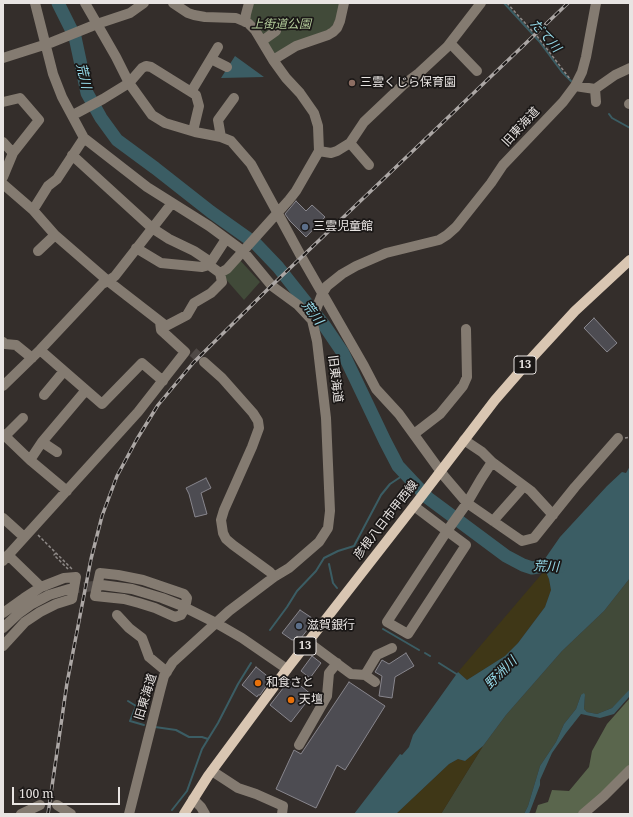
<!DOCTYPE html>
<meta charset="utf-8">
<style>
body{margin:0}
#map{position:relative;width:633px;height:817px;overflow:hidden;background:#342e2b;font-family:"Noto Serif",serif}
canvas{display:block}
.frame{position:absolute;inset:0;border:4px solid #e8e4e2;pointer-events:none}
.scale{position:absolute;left:12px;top:787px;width:108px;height:18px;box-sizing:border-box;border:2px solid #e8e4e2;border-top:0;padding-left:5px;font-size:12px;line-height:14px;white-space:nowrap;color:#e8e4e2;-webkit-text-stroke:3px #1a1716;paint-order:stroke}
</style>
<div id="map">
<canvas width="633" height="817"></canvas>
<div class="frame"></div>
<div class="scale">100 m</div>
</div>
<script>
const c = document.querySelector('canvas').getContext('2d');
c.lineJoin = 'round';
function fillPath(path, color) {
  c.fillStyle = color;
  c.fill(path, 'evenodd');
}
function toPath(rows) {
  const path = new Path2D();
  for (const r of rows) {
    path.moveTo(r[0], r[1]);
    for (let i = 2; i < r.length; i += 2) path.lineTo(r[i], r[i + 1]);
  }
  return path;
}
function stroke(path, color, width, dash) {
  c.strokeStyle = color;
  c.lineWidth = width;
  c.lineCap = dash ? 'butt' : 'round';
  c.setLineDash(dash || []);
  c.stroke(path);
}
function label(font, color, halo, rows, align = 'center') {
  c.font = font + ' "Noto Serif","Noto Sans JP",serif';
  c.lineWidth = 3.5;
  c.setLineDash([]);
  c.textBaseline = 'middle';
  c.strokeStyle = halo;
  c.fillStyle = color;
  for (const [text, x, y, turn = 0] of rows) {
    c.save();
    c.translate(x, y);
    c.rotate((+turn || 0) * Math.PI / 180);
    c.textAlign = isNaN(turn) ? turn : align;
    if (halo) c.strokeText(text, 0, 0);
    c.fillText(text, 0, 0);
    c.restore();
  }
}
fillPath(toPath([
 [252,3,340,3,337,17,333,25,330,29,273,54,249,19],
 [237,257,260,282,244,300,223,276],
 [630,578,630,689,629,691,612,708,597,714,587,712,584,709,585,695,581,695,576,709,564,724,556,742,540,766,528,806,524,814,441,814,483,746,506,715,562,651,604,611]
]), '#414a39');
fillPath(toPath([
 [630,698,630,767,579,814,535,814,538,805,548,802,552,790,569,791,589,767,592,751,607,724]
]), '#5a664d');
fillPath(toPath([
 [545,570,549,579,551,590,545,607,538,616,518,643,505,656,467,680,458,672],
 [483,746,441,814,396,814,449,764,458,759,465,761]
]), '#3f3717');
fillPath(toPath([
 [235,56,264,77,221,78],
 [630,466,630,578,604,611,562,651,506,715,483,746,465,761,458,759,449,764,396,814,354,814,400,754,402,755,409,747,413,735,458,672,467,680,505,656,518,643,545,607,551,590,549,579,542,563,560,537,607,486,622,472,626,473],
 [630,689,629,697,614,714,600,718,581,714,566,733,552,753,540,780,540,785,529,814,524,814,528,806,540,766,556,742,564,724,576,709,581,695,584,693,585,695,584,709,587,712,597,714,612,708]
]), '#3b5d64');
stroke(toPath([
 [504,3,539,41,562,72,571,81],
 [609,114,612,118,630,128],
 [329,564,333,583,337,588],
 [383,629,419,650],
 [270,630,287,607,297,591,316,571,324,558,338,551,354,546,381,495,390,484,405,474],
 [425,653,430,656],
 [439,663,458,675],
 [128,701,136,706,130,721,144,725],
 [155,727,176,730,189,737,202,737,208,739],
 [172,810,187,791,202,749,218,723,238,684,251,663]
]), '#3b5d64', 2);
stroke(toPath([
 [58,3,75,37,87,93,101,118,117,140,155,168,211,212,256,244,278,267,324,325,343,353,385,441,398,466,428,498,506,556,523,565,532,568,548,565,560,566]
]), '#3b5d64', 13);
const building = toPath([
 [296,201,306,211,312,205,325,217,306,237,290,221,285,214,296,201],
 [594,318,617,343,607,352,584,328,594,318],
 [206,478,211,488,201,493,207,514,195,517,189,494,186,488,206,478],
 [300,610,315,620,301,638,292,640,282,633,300,610],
 [406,653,414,666,395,677,392,698,379,696,382,676,375,672,382,660,389,664,406,653],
 [312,656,321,663,310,678,301,671,312,656],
 [256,667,271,679,260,695,258,695,257,697,242,685,256,667],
 [291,678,312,695,291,722,270,705,291,678],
 [349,682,385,706,345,770,337,765,316,808,276,789,294,750,301,754,349,682]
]);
fillPath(building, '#4d4c52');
stroke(building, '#88868d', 1);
stroke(toPath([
 [193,352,204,362],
 [69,589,102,585]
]), '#4f4946', 10, [10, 5]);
stroke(toPath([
 [507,3,533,32],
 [537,36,570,79],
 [625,438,630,437],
 [38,535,72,569],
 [56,553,54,555,68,569]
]), '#8f8a88', 1.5, [3, 2]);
stroke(toPath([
 [35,3,53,74,62,97,84,138,147,187,209,226,243,251,272,286,298,305,312,320],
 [85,3,116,57,129,83,152,115,165,123,195,132,221,137,231,141,251,164,302,258,364,366,376,389,399,414,444,476,467,503,522,541,534,538,575,487,618,438],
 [173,3,188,13,194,15,205,17,236,18,248,23,255,30,273,60],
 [245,22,246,14,249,3],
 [262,41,276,31],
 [450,43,477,71],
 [3,58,50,43,97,24,130,13,144,3],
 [211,59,227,67],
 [575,86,595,89,615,75,630,68],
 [595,89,596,102],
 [191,92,218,47],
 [3,102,20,98,39,120,13,153,3,177],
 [629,104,630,104],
 [73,115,103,99,129,83,142,68,146,66,151,67,196,95,199,106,193,131],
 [221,137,218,120,234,98],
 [3,142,13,153],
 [350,143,369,165],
 [319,151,331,153,337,151,350,143,364,122,403,85,419,73,447,47,481,3],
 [72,155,152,228,169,239,194,251,206,259,209,265,220,273,227,269,289,200,296,191,319,151,318,126,314,113,300,93,286,78,273,60,296,46,328,35,333,32,337,28,340,21,344,3],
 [3,184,33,210,55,235,108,281,166,326],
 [33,210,48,186,57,179,84,138],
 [136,248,161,263,202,267,209,265,226,239],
 [38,251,55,235],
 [166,326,187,315,194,303,211,293,222,282,220,273],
 [3,342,5,344,16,345,32,358],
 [40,350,102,404,142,363,163,381],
 [204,362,222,378,253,413,258,421,259,428,252,447,224,510,221,520,223,533,226,539,233,545,270,572,274,577],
 [3,386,40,350,102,284,108,281,115,276,172,203],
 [44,395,64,371],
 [3,434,30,460,67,491],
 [414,434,440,414,463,386,467,377,466,329],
 [5,436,23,418],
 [464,440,482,452,492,462,531,491,553,515],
 [42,442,57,452],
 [30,460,42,442,86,390],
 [414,506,447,531,387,622,408,634,466,545,447,531,467,503,481,479,492,462],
 [3,518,24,537],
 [493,521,524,486],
 [8,555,41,587],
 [3,561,138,412,185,352,161,330,160,322],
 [100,573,118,575,143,580,184,594,187,598,185,608,181,615,175,617,155,608,139,603,124,599,95,596,100,573],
 [102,585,132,589,162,598,180,605,216,623,242,638,287,669],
 [3,613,24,598,41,587,64,578,76,577,72,599,56,604,40,612,25,622,3,646],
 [117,615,129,628,142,638,149,657,167,672],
 [3,628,18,614,32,604,49,595,69,589],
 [308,642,351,674,365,675,375,682],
 [365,675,377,655,392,648],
 [299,745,327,696,329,673,337,663],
 [212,771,238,788,256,794,283,806,282,814],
 [193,799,201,807,205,814],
 [57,805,71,814],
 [21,814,40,805],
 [129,814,160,691,164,676,173,662,229,611,274,577,289,568,319,542,328,528,330,511,326,418,317,341,312,320,322,294,327,286,342,274,356,266,386,253,439,240,447,235,456,227,491,183,503,165,563,102,575,86,582,72,586,57,596,3],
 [583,814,604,796,630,770]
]), '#847b71', 10);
stroke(toPath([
 [184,814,208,776,287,669,414,506,495,400,529,361,575,311,630,260]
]), '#d9c6b2', 10);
const rail = toPath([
 [48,814,67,683,91,559,102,516,117,476,137,439,158,405,194,362,266,291,568,3]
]);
stroke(rail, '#aca7a5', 3.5);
stroke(rail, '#1a1716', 2, [6]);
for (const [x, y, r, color] of [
 [352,83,4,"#8d6e63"],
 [305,227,4,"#5c6f8a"],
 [299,626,4,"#5c6f8a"],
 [258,683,4,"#e8710a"],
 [291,700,4,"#e8710a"]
]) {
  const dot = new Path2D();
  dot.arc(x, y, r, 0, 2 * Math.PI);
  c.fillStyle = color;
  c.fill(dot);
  stroke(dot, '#1a1716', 1.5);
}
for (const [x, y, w] of [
 [525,365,22],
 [305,646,22]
]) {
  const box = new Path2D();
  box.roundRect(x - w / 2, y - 9, w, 18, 3);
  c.fillStyle = '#1a1716';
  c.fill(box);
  stroke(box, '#e8e4e2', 1);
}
label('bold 11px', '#e8e4e2', null, [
 ["13",525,365],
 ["13",305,646]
]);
label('italic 12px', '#b5cd9c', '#1a1716', [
 ["上街道公園",281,25]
]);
label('12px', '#e8e4e2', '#1a1716', [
 ["三雲くじら保育園",360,83],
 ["三雲児童館",313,227],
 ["滋賀銀行",307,626],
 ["和食さと",266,683],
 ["天壇",299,700]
], 'left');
label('12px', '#e8e4e2', '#1a1716', [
 ["旧東海道",521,127,-47],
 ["旧東海道",335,379,83],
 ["彦根八日市甲西線",386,520,-52],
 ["旧東海道",146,697,-73]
]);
label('italic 13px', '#94d8e7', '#1a1716', [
 ["だて川",545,36,49],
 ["荒川",83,76,77],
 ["荒川",312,313,53],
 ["荒川",546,567,2],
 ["野洲川",501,673,-45]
]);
</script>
